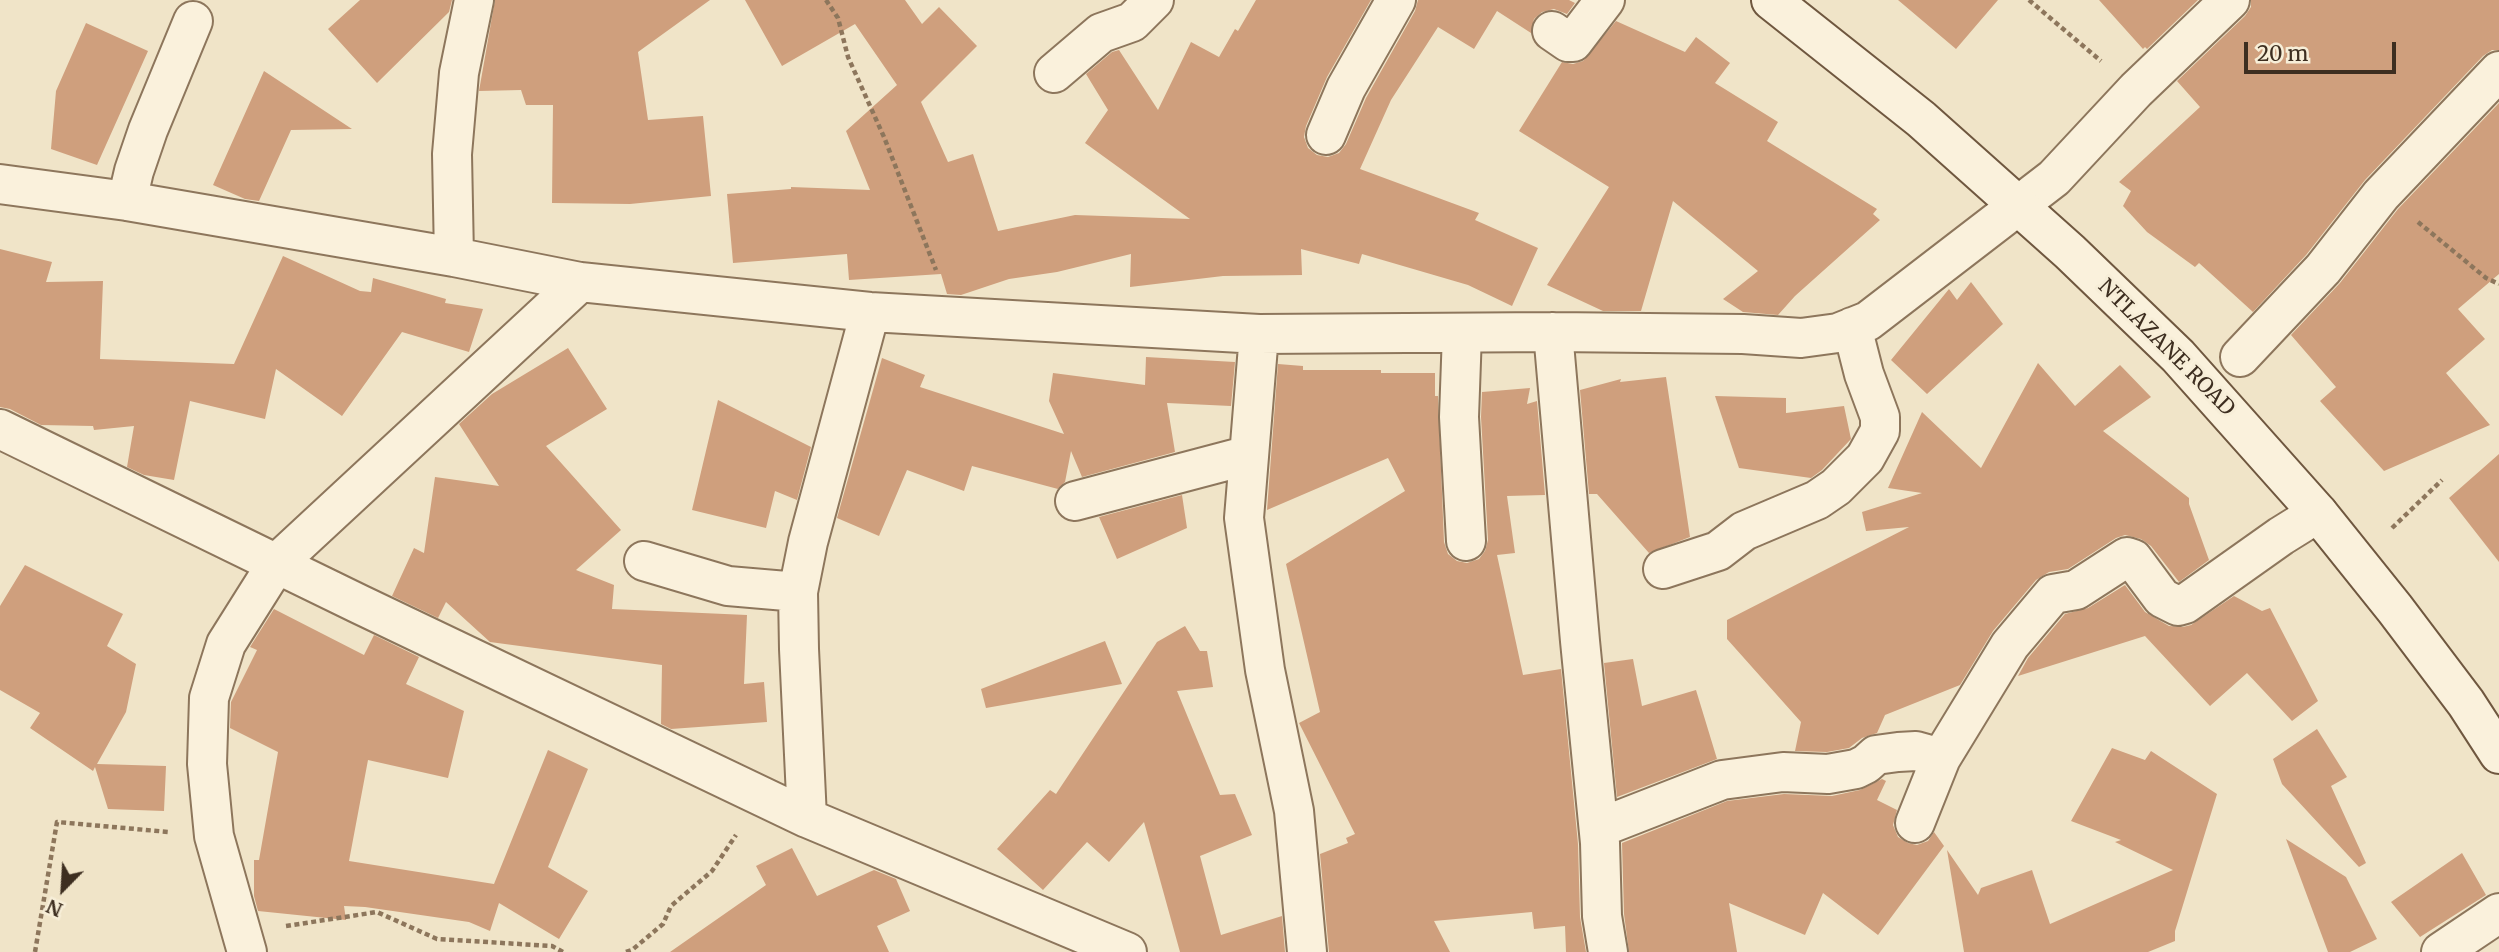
<!DOCTYPE html>
<style>
body{margin:0}
#map{position:relative;width:2499px;height:952px;overflow:hidden;background:#f0e4c8;font-family:Merriweather,serif}
canvas{display:block}
.north{position:absolute;left:28px;top:854px;width:70px;height:70px;-webkit-text-stroke:5px #f7eed8;paint-order:stroke;rotate:204deg;font-size:19px;font-weight:700;line-height:28px;text-align:center;color:#3d2e20}
.north::after{content:'';display:block;margin:auto;width:24px;height:32px;background:#3d2e20;clip-path:polygon(50% 0,100% 100%,50% 72%,0 100%)}
.scale{position:absolute;left:2244px;top:42px;width:152px;height:32px;box-sizing:border-box;border:4px solid #3d2e20;border-top:0;padding-left:9px;font-size:21px;line-height:24px;white-space:nowrap;color:#3d2e20;-webkit-text-stroke:5px #f7eed8;paint-order:stroke}
</style>
<div id="map">
<canvas width="2499" height="952"></canvas>
<div class="north">N</div>
<div class="scale">20 m</div>
</div>
<script>
const c = document.querySelector('canvas').getContext('2d');
c.lineJoin = 'round';
function fillPath(path, color) {
  c.fillStyle = color;
  c.fill(path, 'evenodd');
}
function toPath(rows) {
  const path = new Path2D();
  for (const r of rows) {
    path.moveTo(r[0], r[1]);
    for (let i = 2; i < r.length; i += 2) path.lineTo(r[i], r[i + 1]);
  }
  return path;
}
function stroke(path, color, width, dash) {
  c.strokeStyle = color;
  c.lineWidth = width;
  c.lineCap = dash ? 'butt' : 'round';
  c.setLineDash(dash || []);
  c.stroke(path);
}
function label(font, color, halo, rows, align = 'center') {
  c.font = font + ' Merriweather,serif';
  c.lineWidth = 6;
  c.setLineDash([]);
  c.textBaseline = 'middle';
  c.strokeStyle = halo;
  c.fillStyle = color;
  for (const [text, x, y, turn = 0] of rows) {
    c.save();
    c.translate(x, y);
    c.rotate((+turn || 0) * Math.PI / 180);
    c.textAlign = isNaN(turn) ? turn : align;
    if (halo) c.strokeText(text, 0, 0);
    c.fillText(text, 0, 0);
    c.restore();
  }
}
fillPath(toPath([
 [360,0,452,0,449,12,377,83,328,29],
 [495,0,710,0,638,52,648,120,703,116,711,196,630,204,552,203,553,105,526,105,521,90,479,91],
 [745,0,905,0,922,24,939,7,977,46,921,102,948,162,973,154,998,231,1075,215,1190,219,1085,143,1108,110,1086,74,1112,52,1119,50,1158,110,1191,42,1219,57,1235,29,1238,31,1256,0,1371,0,1327,77,1306,126,1304,137,1308,148,1317,155,1328,157,1339,153,1346,144,1366,98,1415,11,1418,0,1569,0,1575,3,1567,14,1554,9,1542,12,1534,19,1531,33,1497,11,1474,49,1438,27,1391,100,1360,169,1479,213,1475,220,1538,248,1512,306,1468,285,1362,254,1359,264,1301,249,1302,275,1223,276,1130,287,1131,254,1057,272,1009,279,961,295,947,294,941,274,849,280,847,254,733,263,727,194,791,189,791,187,870,190,846,131,897,85,855,24,782,66],
 [1898,0,1998,0,1956,49],
 [2099,0,2198,0,2147,49,2145,47,2143,49],
 [2251,0,2499,0,2499,50,2492,50,2483,56,2365,180,2306,255,2253,312,2199,263,2195,267,2147,232,2123,206,2131,191,2119,182,2200,107,2177,81,2245,16,2251,7],
 [1616,21,1685,52,1696,37,1730,63,1715,83,1778,122,1767,141,1877,209,1873,214,1880,220,1795,296,1778,315,1743,312,1723,299,1758,271,1673,201,1641,311,1603,311,1547,285,1609,187,1519,131,1562,62,1573,64,1583,61],
 [86,23,148,51,97,165,51,149,56,91],
 [264,71,352,129,291,130,259,201,245,199,213,185],
 [2499,103,2499,274,2458,309,2485,339,2446,373,2490,425,2384,471,2320,401,2336,387,2291,335,2340,283,2398,209],
 [0,249,52,262,46,282,103,281,100,359,234,364,283,256,360,291,371,292,373,278,446,299,445,303,483,309,469,352,402,332,342,416,276,369,265,419,190,401,174,480,144,475,127,467,134,426,94,430,93,426,41,425,10,409,0,407],
 [1971,282,2003,324,1927,394,1891,360,1949,289,1957,300],
 [568,348,607,409,546,446,621,530,576,570,614,585,612,609,747,615,744,684,764,682,767,722,671,729,661,724,662,665,490,642,446,602,438,618,392,596,414,548,424,553,435,477,499,486,459,424,492,394],
 [1146,357,1235,362,1231,406,1167,403,1175,452,1082,477,1071,451,1065,482,1058,489,972,466,964,491,907,470,879,536,837,518,882,358,925,375,920,387,1064,434,1049,401,1053,373,1145,385],
 [2038,363,2075,406,2120,365,2151,397,2103,431,2189,498,2189,504,2209,560,2179,582,2151,546,2141,539,2125,535,2116,538,2068,569,2049,572,2036,580,1993,631,1960,685,1885,715,1877,733,1862,738,1849,748,1827,752,1795,751,1801,722,1727,639,1727,620,1909,527,1866,531,1862,512,1922,493,1888,488,1922,412,1981,468],
 [1278,364,1303,366,1303,370,1381,370,1381,373,1435,373,1435,396,1438,396,1444,542,1448,554,1457,561,1467,563,1479,559,1485,551,1488,540,1481,417,1482,392,1530,388,1527,404,1537,401,1545,495,1507,496,1515,553,1497,555,1523,675,1561,669,1578,844,1580,917,1586,952,1566,952,1565,926,1534,929,1532,912,1434,921,1450,952,1329,952,1320,854,1348,843,1346,838,1355,834,1299,723,1320,712,1286,564,1405,491,1388,458,1267,510],
 [1666,377,1690,537,1649,553,1597,494,1589,494,1580,390,1621,379,1620,382],
 [1715,396,1786,398,1786,413,1844,406,1851,439,1822,470,1811,478,1739,468],
 [718,400,811,447,797,500,775,491,766,528,692,510],
 [2499,454,2499,562,2449,498],
 [1182,495,1187,528,1117,559,1099,517],
 [25,565,123,614,107,646,136,664,126,712,97,764,166,766,164,811,108,809,95,767,93,771,30,728,40,713,0,690,0,606],
 [2125,585,2145,612,2169,626,2183,627,2191,625,2234,596,2262,611,2270,608,2318,701,2292,721,2247,673,2210,706,2145,636,2018,676,2028,658,2065,614,2088,608],
 [274,609,364,655,374,635,419,657,406,684,464,711,448,778,368,760,349,861,494,884,548,750,588,769,548,867,588,891,559,939,499,903,490,931,469,922,365,907,344,906,346,920,258,911,254,896,254,860,259,860,278,752,230,728,231,702,257,650,250,647],
 [1185,626,1200,651,1207,651,1213,687,1177,691,1220,795,1235,794,1252,835,1200,856,1221,935,1282,916,1285,952,1180,952,1144,822,1109,862,1087,842,1043,890,997,849,1050,790,1056,794,1157,642],
 [1105,641,1122,684,986,708,981,689],
 [1633,659,1642,706,1696,690,1717,759,1617,797,1604,663],
 [2317,729,2347,777,2331,786,2366,863,2359,867,2282,784,2273,759],
 [2112,748,2145,760,2151,751,2217,794,2175,931,2175,941,2148,952,1964,952,1947,850,1978,895,1981,888,2032,870,2050,924,2173,870,2115,842,2121,840,2071,821],
 [1882,779,1886,781,1877,800,1897,810,1893,825,1898,837,1908,843,1917,845,1928,841,1934,832,1944,846,1878,935,1823,893,1805,935,1729,903,1737,952,1629,952,1624,914,1622,843,1727,801,1784,794,1832,796,1860,790],
 [2286,839,2346,877,2377,939,2350,952,2328,952],
 [792,848,817,896,874,870,896,879,910,911,877,926,889,952,670,952,766,885,756,866],
 [2462,853,2486,895,2420,937,2391,902]
]), '#cf9f7d');
const street = toPath([
 [1552,31,1568,42,1573,42,1605,0],
 [1054,73,1101,33,1132,22,1154,0],
 [1326,135,1346,88,1396,0],
 [0,184,127,201,454,257,580,282,870,312,1259,334,1553,332,1743,334,1801,338,1838,333,1868,321,2054,178,2136,90,2230,0],
 [127,201,134,171,148,130,193,21],
 [454,257,452,154,459,73,474,0],
 [1553,332,1580,641,1600,843,1602,916,1608,952],
 [1462,333,1459,417,1466,541],
 [1259,334,1244,518,1265,670,1294,811,1307,952],
 [2240,357,2323,269,2381,195,2499,71],
 [0,429,359,604,807,818,1127,952],
 [1075,501,1249,455],
 [644,561,728,586,798,592],
 [1663,569,1718,551,1744,531,1817,500,1836,487,1865,458,1880,431,1880,417,1864,374,1852,327],
 [807,818,799,649,798,592,808,542,870,312],
 [1915,823,1941,758,2010,645,2053,594,2076,590,2127,557,2133,559,2162,598,2178,606,2185,604,2281,536,2318,513],
 [1599,828,1722,780,1783,772,1828,774,1856,769,1866,764,1876,755,1898,752,1916,751,1941,758],
 [247,952,214,836,207,764,209,698,226,644,277,563,580,282],
 [2441,952,2499,913]
]);
const secondary = toPath([
 [1771,0,1921,119,2070,252,2178,356,2318,513,2395,609,2466,703,2499,754]
]);
stroke(street, '#8d765c', 42);
stroke(secondary, '#6f573f', 42);
stroke(toPath([
 [826,0,838,18,848,57,884,137,936,270],
 [2029,0,2101,61],
 [2418,222,2486,278,2499,284],
 [2392,528,2442,480],
 [286,926,377,912,437,939,552,946,563,952],
 [35,952,57,822,169,832],
 [626,952,632,950,663,924,671,906,712,871,736,835]
]), '#8d765c', 4.5, [5, 3.5]);
stroke(street, '#faf1dc', 38);
stroke(secondary, '#faf1dc', 38);
label('21px', '#3d2e20', '#f7eed8', [
 ["NTLAZANE ROAD",2166,348,45]
]);
</script>
